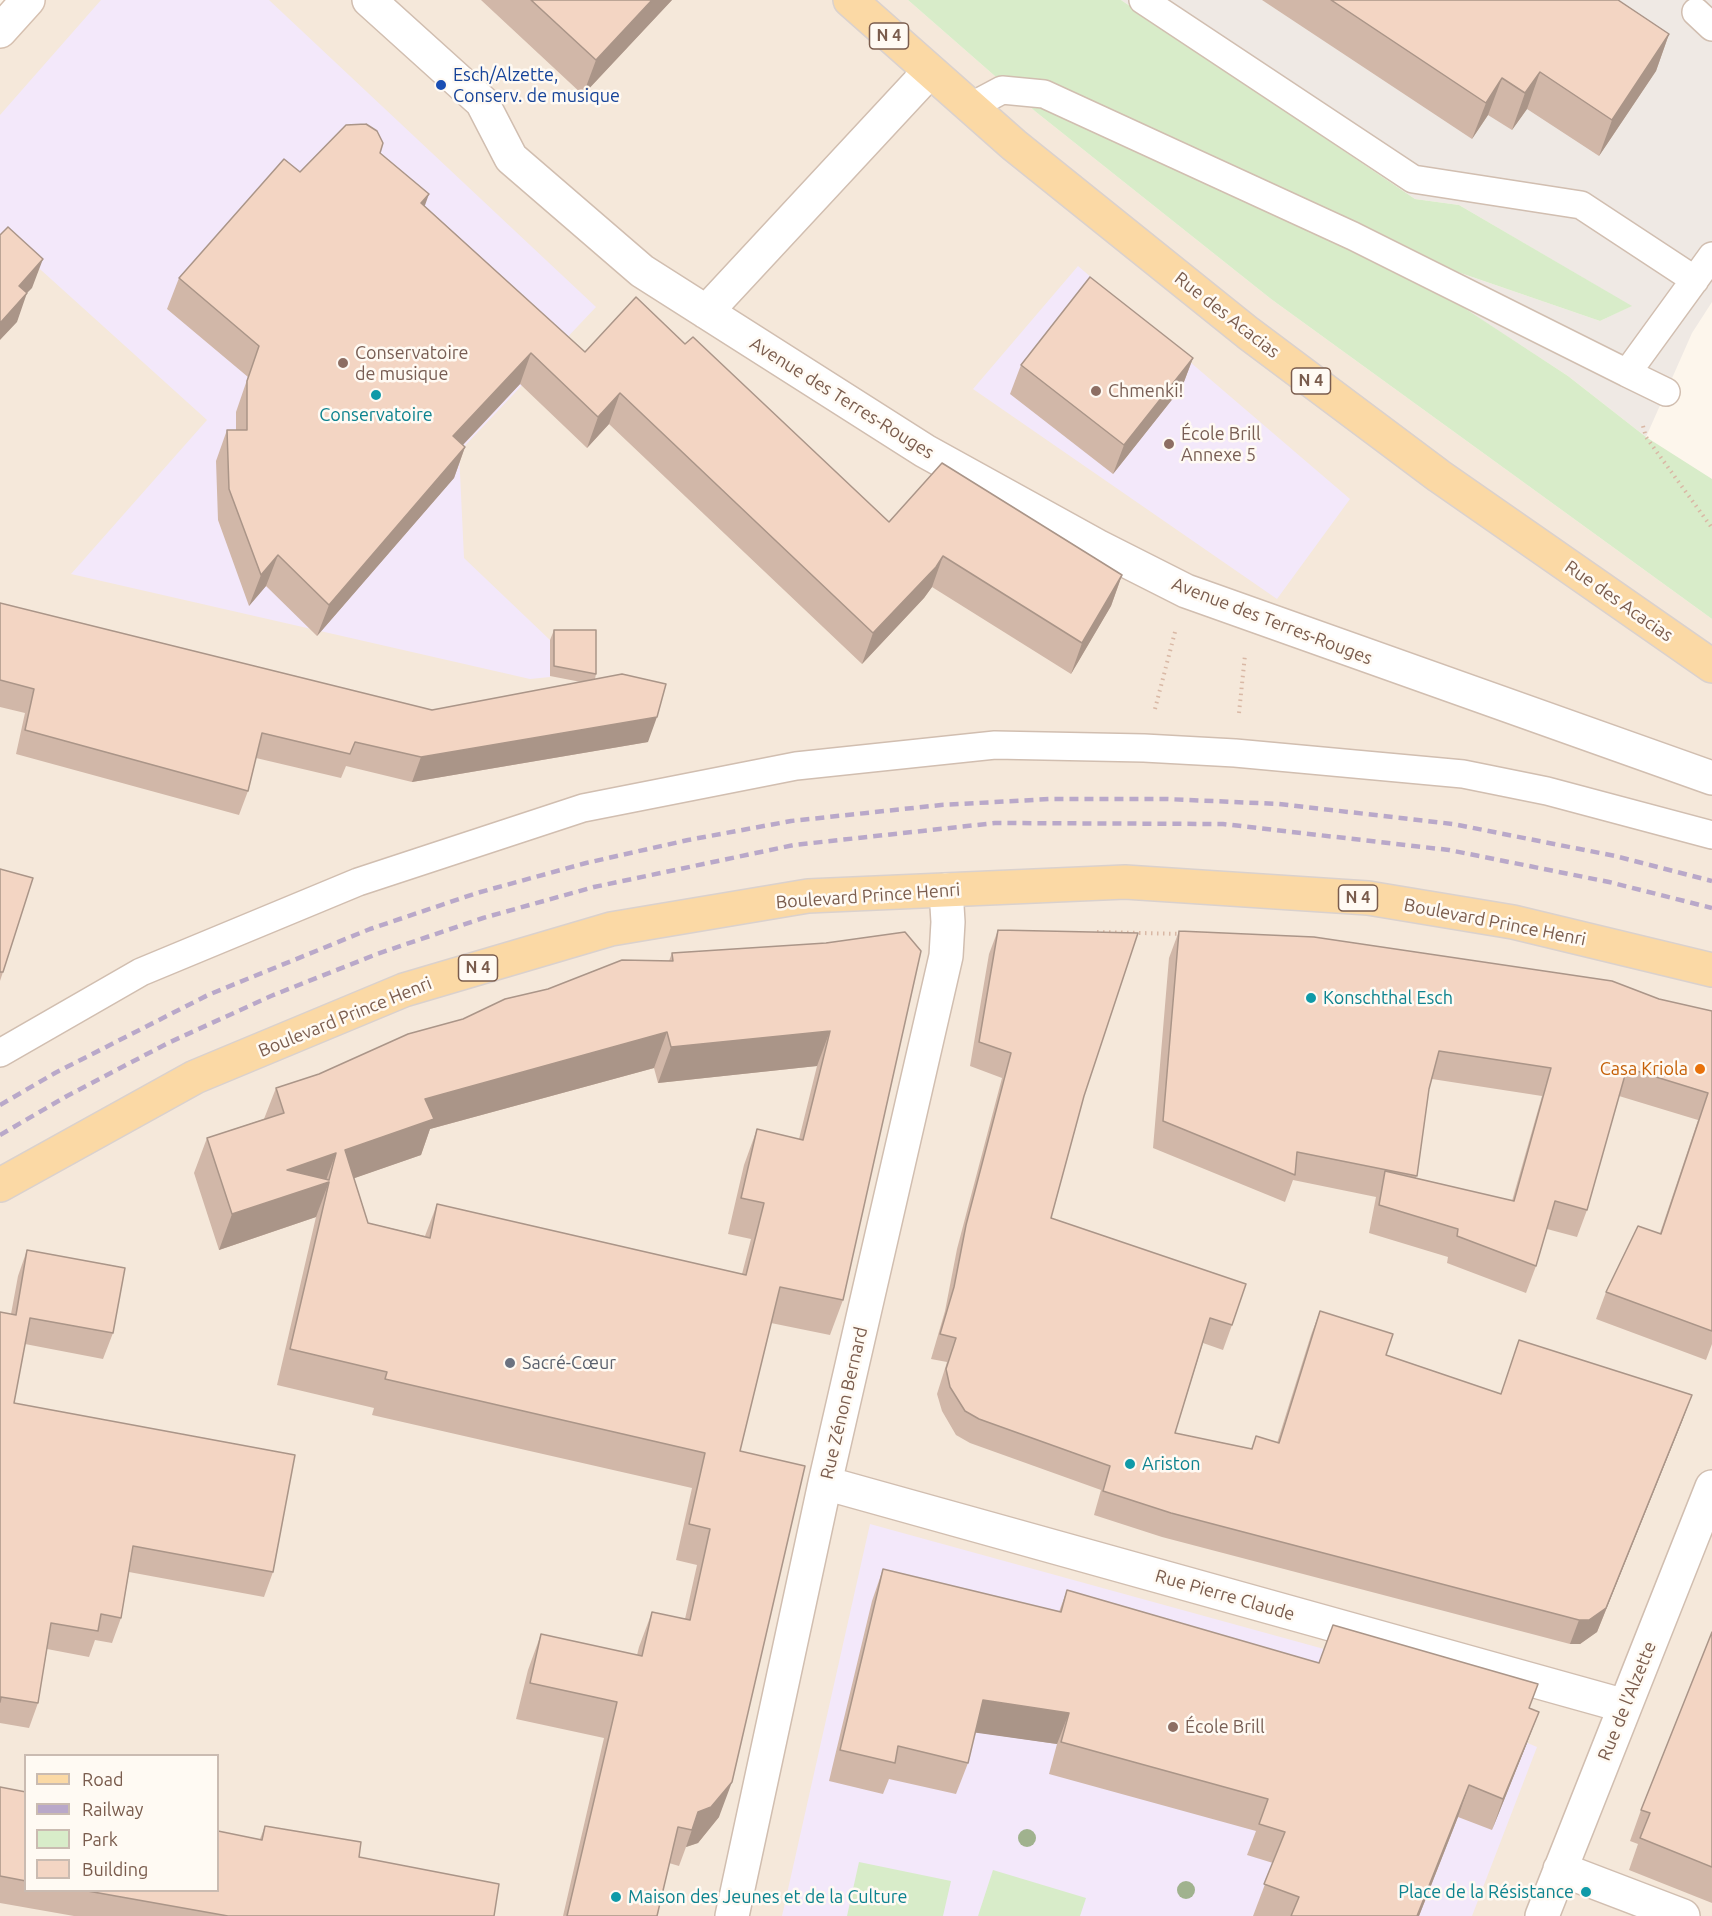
<!DOCTYPE html>
<meta charset="utf-8">
<style>
body{margin:0}
#map{position:relative;width:1712px;height:1916px;overflow:hidden;background:#fdf6ec;font-family:Ubuntu,sans-serif}
canvas{display:block}
.legend{position:absolute;left:24px;top:1754px;width:195px;height:138px;box-sizing:border-box;background:#fffaf3;border:2px solid #cabbb1;margin:0;padding:8px 10px;list-style:none;font-size:18px;color:#7a5c4d}
.legend li{display:flex;align-items:center;gap:12px;height:30px}
.legend b{width:30px;border:2px solid #cabbb1}
</style>
<div id="map">
<canvas width="1712" height="1916"></canvas>
<ul class="legend">
<li><b style="height:8px;background:#fbd9a5"></b>Road</li>
<li><b style="height:8px;background:#b9a8c9"></b>Railway</li>
<li><b style="height:16px;background:#d8ecc9"></b>Park</li>
<li><b style="height:16px;background:#f3d5c3"></b>Building</li>
</ul>
</div>
<script>
const c = document.querySelector('canvas').getContext('2d');
c.lineJoin = 'round';
function fillPath(path, color) {
  c.fillStyle = color;
  c.fill(path, 'evenodd');
}
function toPath(rows) {
  const path = new Path2D();
  for (const r of rows) {
    path.moveTo(r[0], r[1]);
    for (let i = 2; i < r.length; i += 2) path.lineTo(r[i], r[i + 1]);
  }
  return path;
}
function stroke(path, color, width, dash) {
  c.strokeStyle = color;
  c.lineWidth = width;
  c.lineCap = dash ? 'butt' : 'round';
  c.setLineDash(dash || []);
  c.stroke(path);
}
function label(font, color, halo, rows, align = 'center') {
  c.font = font + ' Ubuntu,sans-serif';
  c.lineWidth = 5;
  c.setLineDash([]);
  c.textBaseline = 'middle';
  c.strokeStyle = halo;
  c.fillStyle = color;
  for (const [text, x, y, turn = 0] of rows) {
    c.save();
    c.translate(x, y);
    c.rotate((+turn || 0) * Math.PI / 180);
    c.textAlign = isNaN(turn) ? turn : align;
    if (halo) c.strokeText(text, 0, 0);
    c.fillText(text, 0, 0);
    c.restore();
  }
}
fillPath(toPath([
 [28,0,908,0,1036,112,1271,299,1712,619,1712,1916,0,1916,0,31],
 [26,1756,218,1756,218,1890,26,1890]
]), '#f5e8da');
fillPath(toPath([
 [1121,0,1712,0,1712,302,1692,333,1646,437,1568,376,1353,236,1600,321,1631,306,1459,205,1415,199]
]), '#efe9e4');
fillPath(toPath([
 [101,0,269,0,596,307,459,452,464,558,550,640,550,677,530,679,71,574,207,420,0,233,0,115],
 [1078,266,1350,499,1277,599,973,389],
 [870,1524,1324,1649,1322,1657,1537,1747,1472,1916,782,1916]
]), '#f3e8fa');
fillPath(toPath([
 [908,0,1121,0,1415,199,1459,205,1632,306,1600,321,1356,237,1568,376,1646,437,1712,479,1712,619,1271,299,1036,112],
 [859,1862,951,1881,943,1916,847,1916],
 [993,1870,1086,1898,1080,1916,978,1916]
]), '#d8ecc9');
const lane = toPath([
 [1143,0,1413,179,1581,205,1695,280],
 [1696,12,1712,27],
 [970,107,1002,90,1044,94,1353,236,1627,373,1712,256],
 [1627,373,1666,392],
 [0,1053,141,972,358,882,583,808,796,766,995,745,1144,748,1235,753,1463,774,1547,791,1712,835]
]);
const street = toPath([
 [369,0,482,102,511,158,642,271,925,451,1097,546,1186,591,1712,778],
 [706,312,929,72],
 [825,1483,1625,1706],
 [1560,1869,1683,1916],
 [732,1916,825,1483,946,956,948,922,946,890],
 [1542,1916,1712,1487]
]);
const secondary = toPath([
 [0,31,28,0]
]);
const primary = toPath([
 [850,0,1014,145,1248,333,1439,476,1712,666],
 [0,1185,195,1077,404,990,611,929,808,896,1125,882,1368,898,1513,922,1712,970]
]);
stroke(lane, '#d1beb0', 30);
stroke(street, '#d1beb0', 36);
stroke(secondary, '#d6c0b0', 36);
stroke(primary, '#dad1cd', 36);
stroke(toPath([
 [1643,426,1646,437,1712,528],
 [1155,709,1175,632],
 [1239,713,1245,655],
 [1097,932,1183,934]
]), '#d9b8a5', 4, [1.5, 4.5]);
stroke(lane, '#fff', 27);
stroke(street, '#fff', 33);
stroke(secondary, '#fff', 33);
stroke(primary, '#fbd9a5', 33);
stroke(toPath([
 [0,1105,55,1073,208,995,370,929,477,893,586,863,688,840,791,821,941,805,1050,799,1166,799,1279,804,1453,824,1615,856,1712,881],
 [0,1135,67,1096,168,1043,271,996,377,954,483,918,594,887,794,845,995,823,1223,824,1449,850,1609,882,1712,908]
]), '#b9a8c9', 4.5, [9, 6]);
c.fillStyle = '#a0b28e';
for (const [x, y] of [
 [1027,1838],
 [1186,1890]
]) {
  c.beginPath();
  c.arc(x, y, 9, 0, 2 * Math.PI);
  c.fill();
}
fillPath(toPath([
 [481,0,672,0,583,95],
 [1262,0,1618,0,1669,34,1656,71,1599,156,1527,109,1512,130,1488,115,1472,139],
 [300,172,425,206,585,352,685,344,889,522,1122,575,1111,606,1071,674,932,587,924,598,862,664,609,424,587,448,520,384,463,445,465,447,454,478,317,636,266,586,249,606,218,520,216,461,227,430,236,430,236,412,248,377,167,309,179,278],
 [1193,358,1182,387,1113,474,1010,394,1021,365],
 [0,603,432,710,581,682,550,676,550,640,554,630,596,674,595,679,648,742,412,782,346,766,341,778,256,758,248,791,239,815,16,754,25,713,0,707],
 [0,869,3,972,0,981],
 [998,930,1084,1096,1051,1218,1232,1325,1223,1350,1203,1343,1175,1433,1251,1449,1256,1436,1277,1443,1311,1335,1320,1311,1386,1355,1500,1394,1683,1419,1597,1632,1580,1644,1570,1644,1162,1537,1094,1515,1101,1490,970,1443,956,1435,942,1411,937,1394,947,1362,931,1359,945,1311,957,1249,1002,1078,970,1066,989,954],
 [1179,931,1659,999,1712,1011,1712,1344,1706,1360,1596,1319,1606,1292,1660,1233,1698,1120,1619,1096,1587,1210,1577,1237,1547,1229,1536,1266,1526,1293,1447,1263,1448,1257,1369,1233,1376,1197,1293,1180,1285,1202,1153,1148,1169,958],
 [1432,1079,1542,1096,1512,1201,1416,1178,1429,1089],
 [826,943,843,1300,830,1335,771,1323,740,1451,719,1817,698,1843,686,1847,679,1866,669,1863,657,1916,563,1916,604,1738,516,1719,528,1670,541,1634,637,1655,639,1647,652,1612,685,1619,697,1565,676,1560,692,1488,372,1415,374,1408,277,1385,316,1217,219,1250,194,1173,207,1138,264,1119,276,1088,669,961,672,953],
 [817,1066,799,1139,757,1129,744,1165,728,1234,751,1239,742,1274,437,1204,425,1236,368,1223,354,1178,421,1155,430,1129,654,1068,658,1083],
 [27,1250,113,1333,103,1359,25,1344,14,1403,273,1572,264,1597,129,1572,121,1618,112,1643,95,1640,89,1657,47,1649,38,1703,29,1728,0,1723,0,1312,11,1314,18,1276],
 [883,1569,1059,1612,1067,1590,1319,1663,1529,1708,1527,1743,1492,1830,1458,1817,1419,1916,1253,1916,1273,1863,1247,1855,1256,1831,1049,1774,1057,1744,975,1732,968,1763,956,1794,889,1779,883,1794,829,1781,872,1601],
 [1712,1632,1712,1903,1629,1870,1638,1844,1630,1841,1641,1810],
 [0,1787,26,1792,26,1890,218,1890,260,1839,265,1826,359,1857,494,1916,74,1916,0,1903]
]), '#d1b7a8');
fillPath(toPath([
 [652,0,672,0,583,95,596,60],
 [1669,34,1656,71,1599,156,1612,120],
 [1540,72,1527,109,1512,130,1525,93],
 [1502,78,1488,115,1472,139,1486,103],
 [429,194,418,225,421,203],
 [43,259,32,288,27,293,17,322,0,340,0,323,19,286],
 [531,353,520,384,442,467,453,436],
 [1193,358,1182,387,1113,474,1124,445],
 [620,393,609,424,587,448,598,417],
 [465,447,454,478,317,636,329,605],
 [278,555,266,586,249,606,261,575],
 [943,556,932,587,924,598,862,664,873,633],
 [1122,575,1111,606,1071,674,1082,643],
 [657,717,648,742,412,782,421,757],
 [830,1031,817,1066,658,1083,671,1047],
 [667,1032,654,1068,430,1129,421,1155,332,1186,345,1150,425,1099],
 [336,1153,325,1183,329,1182,316,1217,219,1250,232,1214,287,1170],
 [1692,1395,1683,1419,1597,1632,1580,1644,1570,1644,1579,1620],
 [983,1700,1069,1713,1057,1744,971,1732],
 [1539,1712,1527,1743,1492,1830,1503,1799],
 [732,1782,719,1817,698,1843,686,1847,698,1812],
 [1469,1785,1458,1817,1419,1916,1417,1916]
]), '#aa9588');
const building = toPath([
 [531,0,652,0,596,60,531,0],
 [1331,0,1618,0,1669,34,1612,120,1540,72,1525,93,1502,78,1486,103,1331,0],
 [366,124,377,131,383,143,380,153,429,194,421,203,585,352,636,297,685,344,693,337,889,522,942,463,1122,575,1082,643,943,556,936,567,873,633,620,393,598,417,531,353,453,436,465,447,329,605,278,555,261,575,229,489,227,430,247,430,247,381,259,346,179,278,284,159,300,172,346,125,366,124],
 [8,227,43,259,19,286,27,293,0,323,0,235,8,227],
 [1090,277,1193,358,1124,445,1021,365,1090,277],
 [0,603,432,710,622,674,666,684,657,717,421,757,355,742,350,754,262,733,248,791,25,730,34,689,0,680,0,603],
 [554,630,596,630,596,674,554,666,554,630],
 [0,869,33,878,3,972,0,972,0,869],
 [998,930,1138,933,1084,1096,1051,1218,1246,1284,1232,1325,1210,1318,1175,1433,1252,1449,1256,1436,1279,1443,1320,1311,1393,1334,1386,1355,1501,1394,1519,1340,1692,1395,1606,1608,1589,1620,1579,1620,1171,1513,1103,1491,1110,1466,979,1419,965,1411,950,1387,946,1369,956,1338,940,1334,954,1287,966,1225,1011,1053,979,1042,998,930],
 [1179,931,1314,937,1612,981,1659,999,1712,1011,1712,1331,1606,1292,1638,1226,1661,1234,1708,1093,1627,1068,1587,1210,1555,1201,1536,1266,1457,1236,1458,1229,1379,1205,1385,1171,1514,1201,1551,1068,1439,1051,1429,1089,1417,1176,1297,1152,1295,1175,1163,1121,1179,931],
 [905,932,921,951,843,1300,780,1287,740,1451,805,1466,732,1782,711,1807,698,1812,692,1830,678,1827,657,1916,567,1916,617,1702,530,1683,541,1634,642,1656,652,1612,690,1620,710,1529,689,1524,705,1453,385,1379,387,1372,290,1349,329,1182,232,1214,207,1138,284,1113,276,1088,319,1074,408,1034,463,1019,505,999,548,989,622,960,673,961,672,953,826,943,905,932],
 [830,1031,803,1140,757,1129,741,1198,764,1203,746,1275,437,1204,430,1238,368,1223,345,1150,434,1119,425,1099,667,1032,671,1047,830,1031],
 [336,1153,329,1180,287,1170,336,1153],
 [27,1250,125,1268,113,1333,30,1318,14,1403,295,1455,273,1572,133,1546,121,1618,101,1614,98,1631,51,1623,38,1703,1,1697,0,1702,0,1312,16,1315,27,1250],
 [883,1569,1061,1612,1067,1590,1319,1663,1333,1625,1538,1684,1529,1708,1539,1712,1503,1799,1469,1785,1417,1916,1291,1916,1299,1897,1264,1884,1285,1832,1259,1824,1268,1799,1061,1742,1069,1713,983,1700,968,1763,898,1746,895,1763,840,1750,883,1569],
 [1712,1632,1712,1867,1640,1838,1650,1813,1641,1810,1712,1632],
 [0,1787,26,1792,26,1881,0,1876,0,1787],
 [265,1826,361,1842,359,1857,499,1884,494,1916,228,1916,82,1890,218,1890,218,1831,262,1840,265,1826]
]);
fillPath(building, '#f3d5c3');
stroke(building, '#aa9588', 1.5);
for (const [x, y, r, color] of [
 [441,85,6,"#1a4fb4"],
 [343,363,6,"#8d6e63"],
 [1096,391,6,"#8d6e63"],
 [376,395,6,"#0f9aa8"],
 [1169,444,6,"#8d6e63"],
 [1311,998,6,"#0f9aa8"],
 [1700,1069,6,"#e8710a"],
 [510,1363,6,"#6b7280"],
 [1130,1464,6,"#0f9aa8"],
 [1173,1727,6,"#8d6e63"],
 [1586,1892,6,"#0f9aa8"],
 [616,1897,6,"#0f9aa8"]
]) {
  const dot = new Path2D();
  dot.arc(x, y, r, 0, 2 * Math.PI);
  c.fillStyle = color;
  c.fill(dot);
  stroke(dot, '#fffaf3', 2);
}
for (const [x, y, w] of [
 [889,36,39],
 [1311,381,39],
 [1358,898,39],
 [478,968,39]
]) {
  const box = new Path2D();
  box.roundRect(x - w / 2, y - 13, w, 26, 4.5);
  c.fillStyle = '#fffaf3';
  c.fill(box);
  stroke(box, '#7a5c4d', 1.5);
}
label('bold 16px', '#7a5c4d', null, [
 ["N 4",889,36],
 ["N 4",1311,381],
 ["N 4",1358,898],
 ["N 4",478,968]
]);
label('18px', '#164399', '#fffaf3', [
 ["Esch/Alzette,",453,75],
 ["Conserv. de musique",453,96]
], 'left');
label('18px', '#7a5c4d', '#fffaf3', [
 ["Rue des Acacias",1227,315,38],
 ["Avenue des Terres-Rouges",842,398,32],
 ["Rue des Acacias",1619,601,35],
 ["Avenue des Terres-Rouges",1272,621,21],
 ["Boulevard Prince Henri",868,896,-4],
 ["Boulevard Prince Henri",1495,922,11],
 ["Boulevard Prince Henri",345,1017,-22],
 ["Rue Zénon Bernard",844,1403,-77],
 ["Rue Pierre Claude",1225,1595,16],
 ["Rue de l'Alzette",1627,1701,-68]
]);
label('18px', '#785e54', '#fffaf3', [
 ["Conservatoire",355,353],
 ["de musique",355,374],
 ["Chmenki!",1108,391],
 ["École Brill",1181,434],
 ["Annexe 5",1181,455],
 ["École Brill",1185,1727]
], 'left');
label('18px', '#0d838f', '#fffaf3', [
 ["Conservatoire",376,415,"center"],
 ["Konschthal Esch",1323,998],
 ["Ariston",1142,1464],
 ["Place de la Résistance",1574,1892,"right"],
 ["Maison des Jeunes et de la Culture",628,1897]
], 'left');
label('18px', '#c56008', '#fffaf3', [
 ["Casa Kriola",1688,1069]
], 'right');
label('18px', '#5b616d', '#fffaf3', [
 ["Sacré-Cœur",522,1363]
], 'left');
</script>
